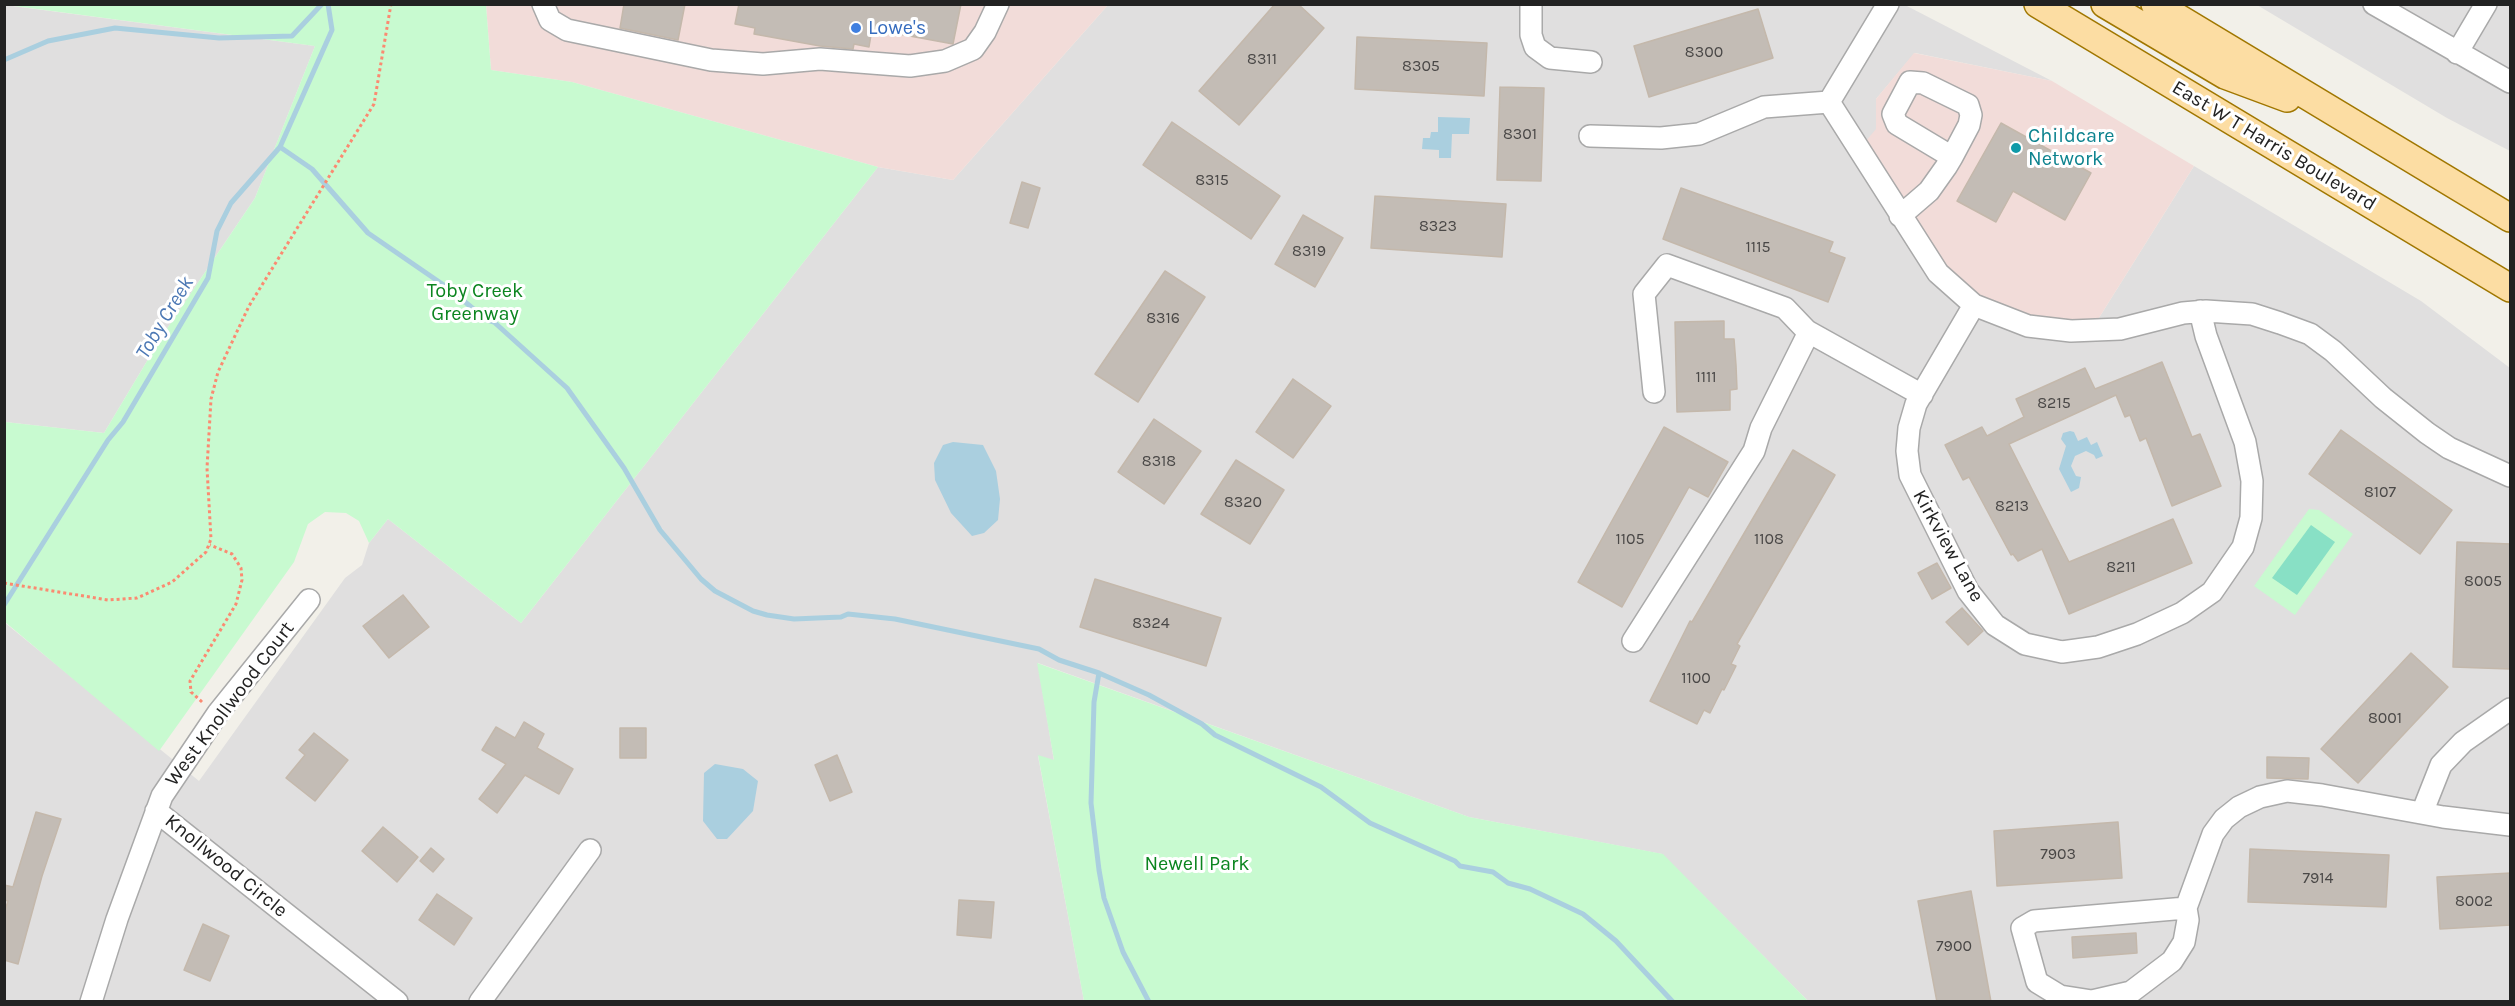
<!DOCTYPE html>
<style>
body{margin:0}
#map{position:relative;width:2515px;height:1006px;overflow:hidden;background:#f2f0e9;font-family:Karla,sans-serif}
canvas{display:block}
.frame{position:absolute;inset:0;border:6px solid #222;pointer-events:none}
</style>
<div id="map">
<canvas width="2515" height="1006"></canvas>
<div class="frame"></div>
</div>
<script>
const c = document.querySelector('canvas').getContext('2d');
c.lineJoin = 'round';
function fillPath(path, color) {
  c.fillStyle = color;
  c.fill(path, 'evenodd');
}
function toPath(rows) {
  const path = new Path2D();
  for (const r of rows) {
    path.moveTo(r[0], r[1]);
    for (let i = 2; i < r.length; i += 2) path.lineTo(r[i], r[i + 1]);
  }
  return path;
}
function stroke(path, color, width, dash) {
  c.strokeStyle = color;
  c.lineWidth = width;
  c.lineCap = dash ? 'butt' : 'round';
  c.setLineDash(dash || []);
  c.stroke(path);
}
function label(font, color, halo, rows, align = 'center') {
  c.font = font + ' Karla,sans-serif';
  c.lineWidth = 6;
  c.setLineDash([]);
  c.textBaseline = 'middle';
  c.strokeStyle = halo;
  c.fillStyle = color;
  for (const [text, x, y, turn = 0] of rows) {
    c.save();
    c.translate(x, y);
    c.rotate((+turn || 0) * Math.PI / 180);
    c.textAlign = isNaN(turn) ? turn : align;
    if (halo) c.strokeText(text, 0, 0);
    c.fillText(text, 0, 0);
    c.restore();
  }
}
fillPath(toPath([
 [5,5,315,46,255,198,162,336,104,433,5,422],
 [1108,5,1905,5,2052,81,1915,53,1876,99,1877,129,2097,321,2194,166,2421,301,2510,368,2510,1001,1808,1001,1662,854,1469,817,1038,663,1054,761,1038,756,1084,1001,5,1001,4,622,199,781,345,578,362,565,369,543,388,519,521,623,878,167,953,180],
 [2257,5,2510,5,2510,151,2447,118]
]), '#e0dfdf');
fillPath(toPath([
 [486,5,1108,5,953,180,878,167,572,82,491,70],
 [1914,53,2052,81,2194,166,2097,321,2066,323,2030,319,1963,290,1925,252,1865,142,1876,129,1876,99]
]), '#f2dcd9');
fillPath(toPath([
 [7,5,486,5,491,70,572,82,878,167,521,623,388,519,369,543,359,521,346,513,325,512,308,524,294,562,159,751,5,622,5,422,104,433,162,336,255,198,315,46],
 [2309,509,2319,510,2353,534,2295,615,2254,586],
 [1037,663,1469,817,1663,854,1808,1001,1084,1001,1038,755,1054,760]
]), '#c8fad0');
fillPath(toPath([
 [2311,525,2335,542,2297,595,2272,578]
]), '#88e0c5');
fillPath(toPath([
 [1438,117,1470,118,1469,134,1452,134,1451,158,1439,158,1439,150,1422,149,1423,138,1430,138,1431,132,1438,132],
 [2070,431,2074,432,2078,441,2087,437,2091,445,2097,442,2103,456,2096,459,2094,455,2086,451,2075,456,2071,466,2076,476,2081,477,2079,488,2071,492,2059,469,2066,446,2061,439,2063,433],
 [953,442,983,445,996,471,1000,499,998,520,984,533,972,536,951,513,935,480,934,463,943,445],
 [715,764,743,769,758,781,753,811,727,839,717,839,703,821,704,773]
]), '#aacfdf');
stroke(toPath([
 [4,60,48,41,115,28,219,38,292,36,322,4],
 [280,147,312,169,368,233,448,288,487,320,494,322,567,388,624,468,660,530,701,579,715,591,753,611,767,615,794,619,841,617,848,614,895,619,1039,649,1059,660,1099,673,1149,695,1202,724,1215,735,1321,787,1370,823,1455,861,1460,866,1493,872,1508,883,1530,889,1583,914,1616,941,1673,1002],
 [4,605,108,440,123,422,208,278,217,231,231,203,280,147,332,30,328,4],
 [1099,673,1094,702,1091,803,1099,870,1104,898,1123,952,1149,1002]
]), '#aacfdf', 5);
const building = toPath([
 [624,4,685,4,678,40,620,28,624,4],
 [739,4,961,4,953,44,872,29,869,47,854,44,853,49,820,46,754,34,755,28,735,24,739,4],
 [1275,4,1298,4,1324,28,1239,125,1199,91,1275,4],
 [1758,9,1773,58,1649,97,1634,46,1758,9],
 [1357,37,1487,43,1484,96,1355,89,1357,37],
 [1500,87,1544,88,1541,181,1497,180,1500,87],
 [1172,122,1280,196,1251,239,1143,165,1172,122],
 [2001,123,2091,173,2065,220,2013,191,1996,222,1957,201,2001,123],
 [1022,182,1040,188,1028,228,1010,223,1022,182],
 [1681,188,1833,242,1829,252,1845,258,1828,302,1663,239,1681,188],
 [1375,196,1506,204,1502,257,1371,248,1375,196],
 [1303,215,1343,238,1315,287,1275,264,1303,215],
 [1165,271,1205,297,1138,402,1095,374,1165,271],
 [1724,321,1724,339,1734,339,1736,365,1737,389,1730,390,1730,410,1677,412,1675,322,1724,321],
 [2162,362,2192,437,2200,434,2221,486,2172,506,2146,438,2140,441,2130,415,2125,417,2116,395,2009,444,2069,562,2173,519,2192,563,2069,614,2042,549,2018,561,2013,554,2011,555,1969,477,1963,480,1945,445,1982,427,1987,436,2024,417,2016,399,2085,368,2095,389,2162,362],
 [1293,379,1331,406,1293,458,1256,432,1293,379],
 [1154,419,1201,451,1164,504,1118,472,1154,419],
 [1664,427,1728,462,1708,497,1689,487,1622,607,1578,582,1664,427],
 [2341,430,2452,510,2420,554,2309,474,2341,430],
 [1793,450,1835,475,1737,644,1740,646,1731,664,1736,666,1724,690,1722,689,1710,713,1704,710,1697,724,1650,701,1690,621,1692,622,1793,450],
 [1236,460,1284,490,1250,544,1201,514,1236,460],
 [2457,542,2511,544,2510,669,2453,667,2457,542],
 [1937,563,1951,588,1932,599,1918,573,1937,563],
 [1095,579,1221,618,1206,666,1080,627,1095,579],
 [403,595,429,627,389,658,363,626,403,595],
 [1962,608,1983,631,1968,645,1946,622,1962,608],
 [2411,653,2448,687,2358,783,2321,749,2411,653],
 [524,722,544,734,537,748,573,769,559,794,525,775,497,813,479,799,506,764,482,750,496,727,515,738,524,722],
 [620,728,646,728,646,758,620,758,620,728],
 [314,733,348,760,315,801,286,778,305,755,299,750,314,733],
 [837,755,852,792,830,801,815,765,837,755],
 [2267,757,2309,758,2308,779,2267,778,2267,757],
 [36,812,61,819,42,876,18,964,4,960,4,913,8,901,4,900,4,885,13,887,36,812],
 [2118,822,2122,878,1997,886,1994,831,2118,822],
 [383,827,418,857,397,882,362,851,383,827],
 [431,848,444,859,433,872,420,861,431,848],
 [2250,849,2389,855,2386,907,2248,902,2250,849],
 [2511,873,2511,925,2440,929,2437,877,2511,873],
 [1971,891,1991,1002,1937,1002,1918,901,1971,891],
 [437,894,472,918,454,945,419,920,437,894],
 [959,900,994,902,991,938,957,935,959,900],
 [203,924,229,936,210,981,184,970,203,924],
 [2136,933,2137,953,2073,958,2072,937,2136,933]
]);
fillPath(building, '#c3bcb5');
stroke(building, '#c4b8ab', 1.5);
const minor = toPath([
 [543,4,550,20,567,30,711,60,763,64,820,59,910,66,945,61,973,49,985,32,998,4],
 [1531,4,1531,35,1535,47,1550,58,1591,62],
 [2374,4,2510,82],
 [2457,53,2486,4],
 [1829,102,1938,273,1974,305,2028,326,2071,331,2120,329,2183,313,2206,311,2252,314,2280,323,2310,334,2333,351,2383,398,2427,433,2449,448,2510,476],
 [1590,136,1661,138,1699,134,1764,107,1829,102,1888,4],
 [1900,216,1929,191,1946,167,1952,157,1969,125,1971,115,1968,105,1923,83,1910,82,1893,114,1897,124,1952,157],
 [1974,305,1916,404,1909,428,1907,451,1910,475,1968,591,1995,625,2025,644,2062,652,2098,647,2137,634,2182,613,2212,592,2243,547,2251,518,2252,481,2245,442,2206,336,2200,311],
 [1654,392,1644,294,1667,265,1785,308,1807,331,1922,395],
 [1633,641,1754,451,1761,428,1809,332],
 [156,811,397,1002],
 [2422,813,2441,765,2463,742,2510,709],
 [2186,908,2034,921,2022,928,2037,982,2060,996,2092,1001,2131,992,2172,961,2184,942,2188,920,2186,908,2213,834,2224,819,2239,807,2260,797,2287,791,2322,795,2443,817,2510,825],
 [91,1002,117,919,162,796,218,713,309,600],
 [480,1002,590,850]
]);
const major = toPath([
 [2038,4,2510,288],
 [2105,4,2225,75,2287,98],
 [2155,4,2510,218]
]);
stroke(minor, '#a9a9a9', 24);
stroke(major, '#a07700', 30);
stroke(toPath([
 [4,583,108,600,137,598,172,582,206,552,211,539,207,468,211,399,218,372,249,306,374,104,391,4],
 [202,702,191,692,190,681,236,604,242,580,241,568,232,554,210,545]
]), '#fb8a71', 3, [3, 3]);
stroke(minor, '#fff', 21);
stroke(major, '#fcdda3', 27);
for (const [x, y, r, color] of [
 [856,28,6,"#3f7fe0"],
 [2016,148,6,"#0f9aa8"]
]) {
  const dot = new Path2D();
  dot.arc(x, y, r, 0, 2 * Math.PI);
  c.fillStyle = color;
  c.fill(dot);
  stroke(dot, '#fff', 2);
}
label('16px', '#4a4847', null, [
 ["8300",1704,52],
 ["8311",1262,59],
 ["8305",1421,66],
 ["8301",1520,134],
 ["8315",1212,180],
 ["8323",1438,226],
 ["1115",1758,247],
 ["8319",1309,251],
 ["8316",1163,318],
 ["1111",1706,377],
 ["8215",2054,403],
 ["8318",1159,461],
 ["8107",2380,492],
 ["8320",1243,502],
 ["8213",2012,506],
 ["1105",1630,539],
 ["1108",1769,539],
 ["8211",2121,567],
 ["8005",2483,581],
 ["8324",1151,623],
 ["1100",1696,678],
 ["8001",2385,718],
 ["7903",2058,854],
 ["7914",2318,878],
 ["8002",2474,901],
 ["7900",1954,946]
]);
label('20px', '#366cbe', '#fff', [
 ["Lowe's",868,28]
], 'left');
label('20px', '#0d838f', '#fff', [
 ["Childcare",2028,136],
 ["Network",2028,159]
], 'left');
label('20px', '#222', '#fff', [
 ["East W T Harris Boulevard",2274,146,31],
 ["Kirkview Lane",1948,546,61],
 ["West Knollwood Court",230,704,-53],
 ["Knollwood Circle",226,866,39]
]);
label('20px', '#0b851f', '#fff', [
 ["Toby Creek",475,291],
 ["Greenway",475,314],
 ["Newell Park",1197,864]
]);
label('italic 21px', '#4c78b4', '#fff', [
 ["Toby Creek",165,318,-59]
]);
</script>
